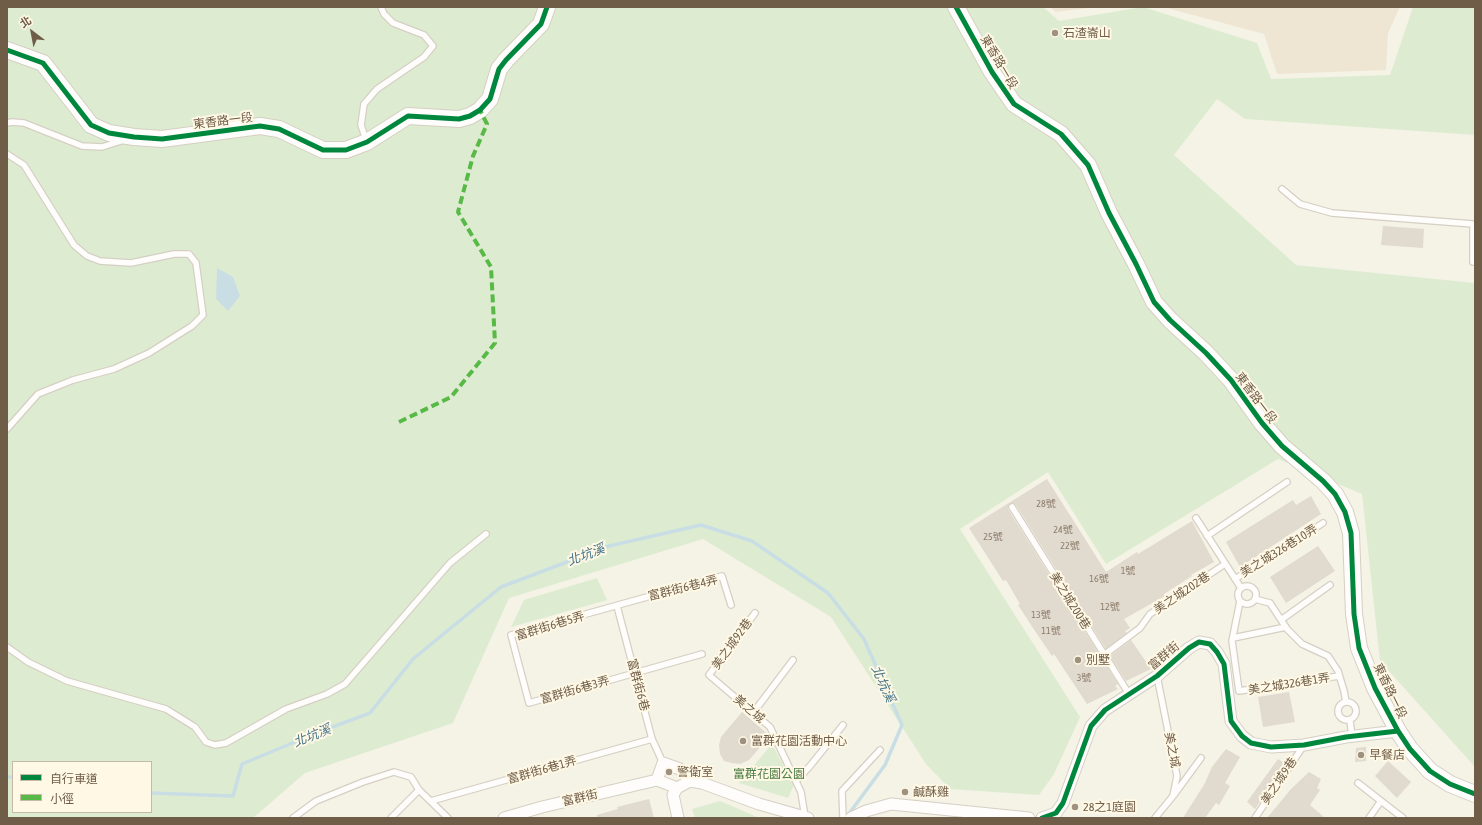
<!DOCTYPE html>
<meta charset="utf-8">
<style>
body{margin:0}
#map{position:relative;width:1482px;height:825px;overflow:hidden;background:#f5f2e6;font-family:"Asap Condensed","Noto Sans TC",sans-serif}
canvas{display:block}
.frame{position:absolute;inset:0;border:8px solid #705d48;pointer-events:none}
.legend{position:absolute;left:12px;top:761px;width:140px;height:52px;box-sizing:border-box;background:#fef8e5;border:1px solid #c5baa6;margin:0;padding:5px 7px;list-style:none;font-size:12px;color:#705d48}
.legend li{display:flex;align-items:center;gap:8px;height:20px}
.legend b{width:20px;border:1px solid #c5baa6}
.north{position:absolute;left:12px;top:12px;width:40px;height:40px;-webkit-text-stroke:3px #fef8e5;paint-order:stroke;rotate:328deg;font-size:11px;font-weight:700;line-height:16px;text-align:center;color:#705d48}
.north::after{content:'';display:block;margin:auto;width:14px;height:18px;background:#705d48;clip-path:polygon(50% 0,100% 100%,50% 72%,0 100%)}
</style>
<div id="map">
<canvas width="1482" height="825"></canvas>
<div class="frame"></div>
<ul class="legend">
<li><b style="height:5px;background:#00873e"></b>自行車道</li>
<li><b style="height:5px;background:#58b947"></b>小徑</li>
</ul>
<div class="north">北</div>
</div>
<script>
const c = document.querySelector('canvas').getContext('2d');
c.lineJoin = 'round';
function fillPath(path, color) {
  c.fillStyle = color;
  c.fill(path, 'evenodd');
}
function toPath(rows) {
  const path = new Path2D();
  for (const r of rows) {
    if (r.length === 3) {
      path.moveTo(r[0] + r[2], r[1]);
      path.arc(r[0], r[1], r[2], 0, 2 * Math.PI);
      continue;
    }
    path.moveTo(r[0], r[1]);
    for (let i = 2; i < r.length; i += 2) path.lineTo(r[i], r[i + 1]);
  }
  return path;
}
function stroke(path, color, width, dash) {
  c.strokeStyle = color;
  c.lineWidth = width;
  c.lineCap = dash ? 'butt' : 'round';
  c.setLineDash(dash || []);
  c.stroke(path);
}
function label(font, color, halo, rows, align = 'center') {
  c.font = font + ' "Asap Condensed","Noto Sans TC",sans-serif';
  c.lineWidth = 4;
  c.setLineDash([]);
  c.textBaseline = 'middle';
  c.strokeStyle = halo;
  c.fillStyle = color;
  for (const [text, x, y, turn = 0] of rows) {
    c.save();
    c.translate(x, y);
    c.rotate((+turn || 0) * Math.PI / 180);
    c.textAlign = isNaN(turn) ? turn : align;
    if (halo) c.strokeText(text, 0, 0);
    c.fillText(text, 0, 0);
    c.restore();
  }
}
fillPath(toPath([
 [1050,7,1096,7,1056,12],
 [1163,7,1400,7,1388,33,1386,70,1277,74,1264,34]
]), '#eee6d3');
fillPath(toPath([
 [7,7,1043,7,1059,21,1143,7,1257,43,1271,79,1390,75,1413,7,1475,7,1475,135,1245,119,1217,99,1174,155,1296,265,1475,283,1475,767,1380,661,1362,494,1278,459,1106,564,1048,472,960,529,1080,717,1054,774,1039,795,950,789,926,764,831,617,703,539,509,598,453,723,305,773,253,818,7,818],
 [13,762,151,762,151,812,13,812],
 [597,578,607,600,511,627,524,600],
 [772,744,794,785,788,798,739,783],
 [720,801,755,816,756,818,695,818,692,809]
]), '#ddecd1');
fillPath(toPath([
 [217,268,233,277,240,296,228,311,216,299]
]), '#c9dee4');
stroke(toPath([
 [7,777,13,777],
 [151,793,233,796,242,764,319,732,370,713,413,659,501,587,609,546,701,525,752,541,828,593,864,639,902,725,885,765,848,815]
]), '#c9dee4', 3.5);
fillPath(toPath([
 [1383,226,1424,229,1423,248,1381,245],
 [1047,479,1106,572,1137,552,1138,554,1192,521,1214,562,1191,575,1192,576,1164,594,1165,596,1124,619,1130,628,1125,631,1127,633,1106,649,1016,505,1012,503,1008,505,1008,509,1118,684,1115,686,1118,689,1087,704,1054,654,1052,656,1035,631,1018,605,1020,604,1006,580,1003,581,969,528],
 [1311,496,1321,514,1240,567,1226,542,1293,500,1296,505],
 [1318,546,1335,571,1286,603,1270,577],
 [1131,640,1151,669,1126,681,1110,656],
 [1289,692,1295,722,1263,727,1258,697],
 [742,712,770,736,749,760,740,764,732,763,724,761,720,754,719,745,721,737],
 [1366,747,1366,761,1355,762,1356,748],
 [1226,749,1240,757,1225,783,1230,786,1219,805,1216,803,1205,818,1183,818,1205,783,1212,767],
 [1278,759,1286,764,1255,809,1247,802],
 [1388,761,1411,782,1397,798,1375,776],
 [1309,772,1321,779,1317,788,1320,790,1310,805,1325,818,1267,818,1291,789],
 [649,799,654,818,597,818,597,815,618,809,617,807]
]), '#e1dace');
const lane = toPath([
 [7,123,12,122,24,123,82,146,102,147,124,140],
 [366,140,361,125,364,104,377,89,424,57,433,46,424,35,393,23,384,14,381,7],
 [7,154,24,165,74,245,87,256,100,261,131,263,174,254,189,254,196,263,203,315,192,326,149,353,114,369,73,380,38,394,7,429],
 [1282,189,1300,204,1332,213,1473,224,1473,262,1475,262],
 [1012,507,1129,694],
 [1196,518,1241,588],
 [1207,536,1287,482],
 [1235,579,1323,523],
 [1247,595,9],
 [1255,599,1270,603,1287,629,1302,644,1328,656,1338,671,1344,691,1346,702],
 [1240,601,1232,641,1239,691,1339,676],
 [617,606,652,739,663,763],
 [755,613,709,675,770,727,801,792,805,817],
 [1281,620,1330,585],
 [1233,638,1286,627],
 [7,647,28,662,67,681,166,709,195,727,206,742,215,745,226,743,286,709,327,694,345,684,450,563,486,534],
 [702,654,529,703,511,635,722,576,731,605],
 [1104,655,1140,628,1150,614,1225,564],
 [1347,711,9],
 [753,713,793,660],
 [1350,721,1352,736],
 [796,781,810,766,843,725],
 [1358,783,1381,801],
 [1174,795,1201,758],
 [431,801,652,739],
 [293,818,316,801,363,782,394,772,411,777,419,790,448,818],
 [391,818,419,790],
 [843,818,842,791,880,750],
 [1155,818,1173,796,1177,776,1157,676],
 [1255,818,1304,745],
 [1369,818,1381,801,1403,818]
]);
const street = toPath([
 [657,780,677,788],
 [504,818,542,807,657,780,663,763,680,769,690,781],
 [678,818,673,795,677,788,690,781,702,783,759,804,808,818],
 [851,818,866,811,891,804,1029,818],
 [1042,818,1056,813,1063,803,1091,726,1105,710,1157,676,1189,648,1199,642,1210,644,1217,652,1224,664,1231,721,1242,736,1251,743,1271,747,1304,745,1346,737,1398,731]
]);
const secondary = toPath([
 [956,7,992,72,1014,104,1061,134,1088,165,1109,213,1136,264,1154,302,1170,320,1206,353,1231,380,1262,423,1282,446,1323,481,1335,494,1345,512,1351,533,1354,614,1359,648,1375,688,1398,731,1410,749,1430,771,1450,784,1475,794],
 [7,50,43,63,91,125,109,133,134,137,162,139,260,126,279,129,323,150,346,150,367,142,408,116,459,119,470,116,480,110,490,99,499,69,506,60,541,24,547,7]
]);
stroke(lane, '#d6cfc4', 8);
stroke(street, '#d6cfc4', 13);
stroke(secondary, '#d5cfc3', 18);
stroke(lane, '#fefdfb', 5.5);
stroke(street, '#fefdfb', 11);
stroke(secondary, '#fefdfb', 16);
stroke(toPath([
 [399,422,451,397,495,343,491,267,458,212,473,156,487,124,480,110]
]), '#58b947', 4, [8, 4]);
stroke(toPath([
 [956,7,992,72,1014,104,1061,134,1088,165,1109,213,1136,264,1154,302,1170,320,1206,353,1231,380,1262,423,1282,446,1323,481,1335,494,1345,512,1351,533,1354,614,1359,648,1375,688,1398,731,1410,749,1430,771,1450,784,1475,794],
 [7,50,43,63,91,125,109,133,134,137,162,139,260,126,279,129,323,150,346,150,367,142,408,116,459,119,470,116,480,110,490,99,499,69,506,60,541,24,547,7],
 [1042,818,1056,813,1063,803,1091,726,1105,710,1157,676,1189,648,1199,642,1210,644,1217,652,1224,664,1231,721,1242,736,1251,743,1271,747,1304,745,1346,737,1398,731]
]), '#00873e', 5);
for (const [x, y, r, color] of [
 [1055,33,4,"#9f917f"],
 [1078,660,4,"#9f917f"],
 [743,741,4,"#9f917f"],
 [1361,755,4,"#9f917f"],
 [669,772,4,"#9f917f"],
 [905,792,4,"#9f917f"],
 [1075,807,4,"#9f917f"]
]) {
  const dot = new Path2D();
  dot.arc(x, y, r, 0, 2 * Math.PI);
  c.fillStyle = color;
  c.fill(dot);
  stroke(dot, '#fef8e5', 1.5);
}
label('10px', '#8e7e6c', null, [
 ["28號",1046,504],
 ["24號",1063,530],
 ["25號",993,537],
 ["22號",1070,546],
 ["1號",1128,571],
 ["16號",1099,579],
 ["12號",1110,607],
 ["13號",1041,615],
 ["11號",1051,631],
 ["3號",1084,678]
]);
label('12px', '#705d48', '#fef8e5', [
 ["石渣崙山",1063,33],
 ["別墅",1086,660],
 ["富群花園活動中心",751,741],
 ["早餐店",1369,755],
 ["警衛室",677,772],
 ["鹹酥雞",913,792],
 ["28之1庭園",1083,807]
], 'left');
label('12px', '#705d48', '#fef8e5', [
 ["東香路一段",999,62,59],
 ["東香路一段",223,121,-7],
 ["東香路一段",1256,398,53],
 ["美之城326巷10弄",1279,551,-32],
 ["富群街6巷4弄",683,588,-14],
 ["美之城202巷",1182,593,-34],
 ["美之城200巷",1070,601,58],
 ["富群街6巷5弄",550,626,-17],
 ["美之城92巷",732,644,-54],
 ["富群街",1164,656,-40],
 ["美之城326巷1弄",1289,684,-9],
 ["富群街6巷",638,685,75],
 ["富群街6巷3弄",575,690,-16],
 ["東香路一段",1390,691,64],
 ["美之城",749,709,40],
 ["美之城",1172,750,79],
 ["富群街6巷1弄",542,770,-16],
 ["美之城9巷",1279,781,-56],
 ["富群街",580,798,-13]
]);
label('12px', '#4c7b43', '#fef8e5', [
 ["富群花園公園",769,774]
]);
label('italic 13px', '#46758a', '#fef8e5', [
 ["北坑溪",586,555,-21],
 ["北坑溪",883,684,66],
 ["北坑溪",312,736,-22]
]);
</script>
